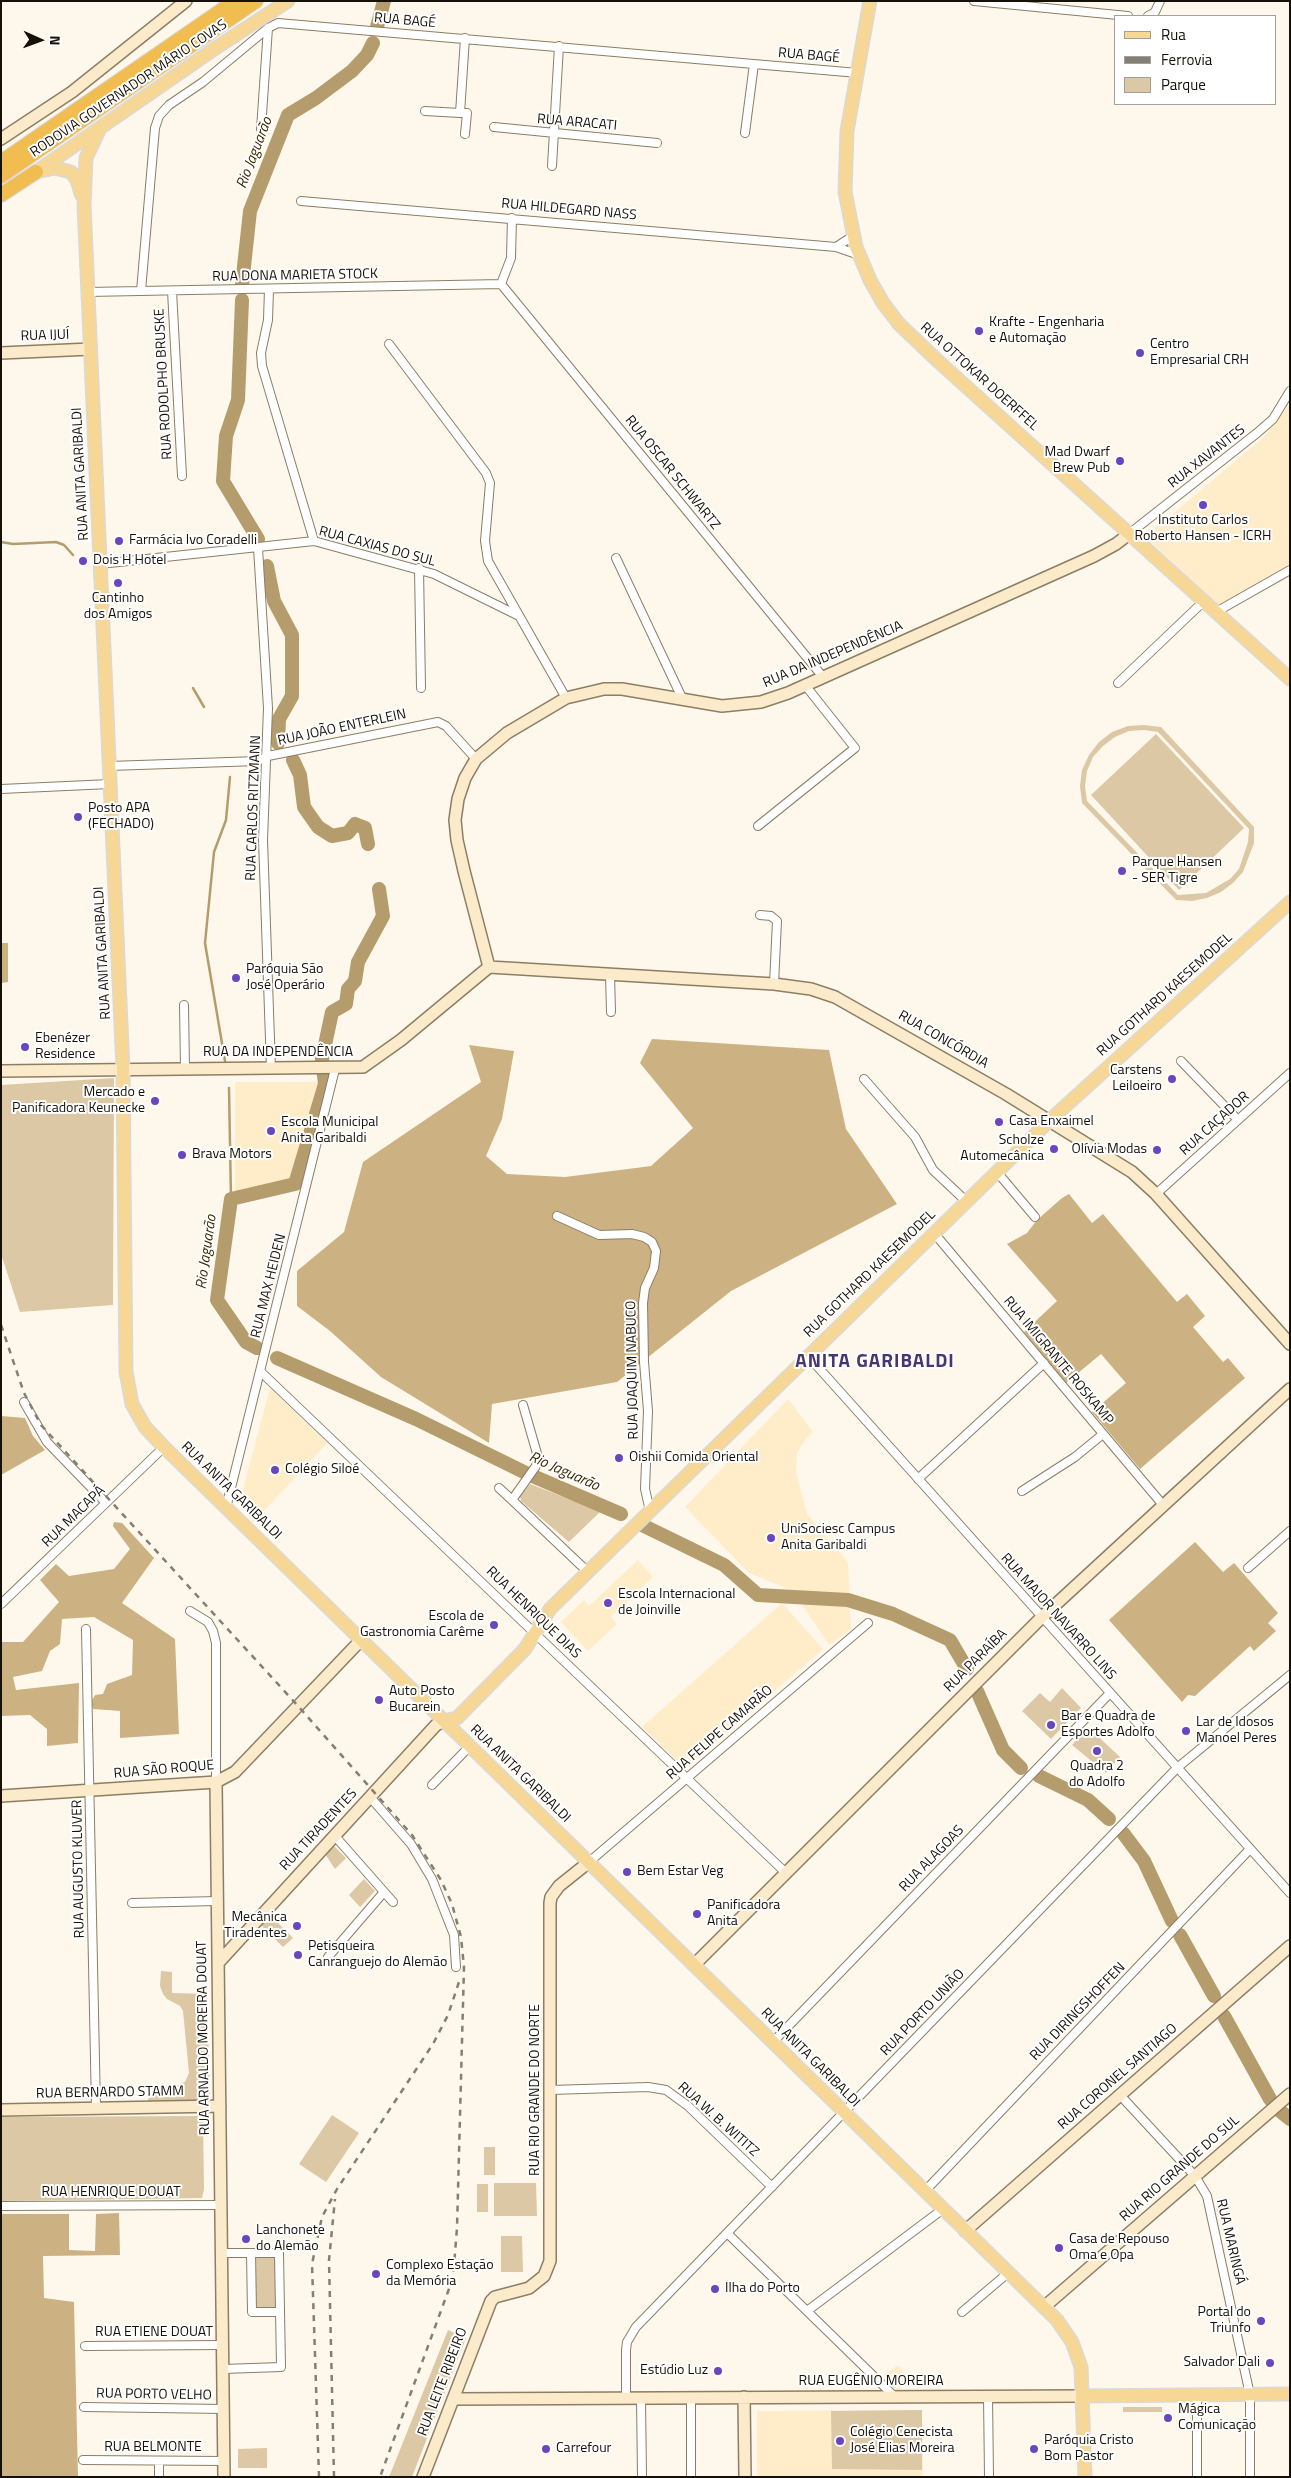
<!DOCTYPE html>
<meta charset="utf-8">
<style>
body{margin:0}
#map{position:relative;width:1291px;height:2478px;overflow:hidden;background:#fef8ec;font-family:"Titillium Web",sans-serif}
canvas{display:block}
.frame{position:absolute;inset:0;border:2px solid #161108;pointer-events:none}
.legend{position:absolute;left:1114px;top:15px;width:162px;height:90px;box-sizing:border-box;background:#fff;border:1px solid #a2a09c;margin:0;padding:6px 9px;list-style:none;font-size:15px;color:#161108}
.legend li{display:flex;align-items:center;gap:10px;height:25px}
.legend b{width:25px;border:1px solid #a2a09c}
.north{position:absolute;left:15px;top:15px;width:50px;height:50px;-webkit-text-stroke:4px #fff;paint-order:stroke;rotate:92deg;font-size:14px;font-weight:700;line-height:20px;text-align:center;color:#161108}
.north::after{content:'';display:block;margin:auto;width:18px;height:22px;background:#161108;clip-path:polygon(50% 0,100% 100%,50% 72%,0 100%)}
</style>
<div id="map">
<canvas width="1291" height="2478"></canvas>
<div class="frame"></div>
<ul class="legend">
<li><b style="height:6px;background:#f7d796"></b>Rua</li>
<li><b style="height:6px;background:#847e74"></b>Ferrovia</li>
<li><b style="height:14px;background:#dcc8a4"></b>Parque</li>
</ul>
<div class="north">N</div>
</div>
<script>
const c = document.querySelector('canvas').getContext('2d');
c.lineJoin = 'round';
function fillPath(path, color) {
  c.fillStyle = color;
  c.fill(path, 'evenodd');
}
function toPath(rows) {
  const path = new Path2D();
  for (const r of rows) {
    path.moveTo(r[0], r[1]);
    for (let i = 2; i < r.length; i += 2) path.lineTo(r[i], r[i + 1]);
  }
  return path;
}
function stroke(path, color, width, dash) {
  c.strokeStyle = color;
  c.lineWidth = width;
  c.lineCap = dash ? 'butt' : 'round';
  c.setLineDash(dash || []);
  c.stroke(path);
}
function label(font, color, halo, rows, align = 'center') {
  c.font = font + ' "Titillium Web",sans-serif';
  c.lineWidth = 4;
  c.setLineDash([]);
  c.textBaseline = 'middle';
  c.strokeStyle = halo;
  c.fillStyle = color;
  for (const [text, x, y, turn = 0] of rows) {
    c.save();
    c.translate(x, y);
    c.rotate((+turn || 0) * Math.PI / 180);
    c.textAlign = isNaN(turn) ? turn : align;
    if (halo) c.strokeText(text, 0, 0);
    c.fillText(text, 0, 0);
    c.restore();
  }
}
fillPath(toPath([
 [1290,404,1290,564,1226,604,1218,604,1145,537,1262,439],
 [235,1082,323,1082,293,1181,235,1194],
 [270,1388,327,1443,253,1523,242,1507,241,1497],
 [788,1399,813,1432,806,1439,797,1453,796,1472,807,1514,848,1562,851,1629,829,1645,793,1591,749,1573,685,1507],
 [638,1560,653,1577,611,1617,617,1624,588,1651,561,1622,584,1600,589,1606],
 [782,1603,823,1649,685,1768,642,1727],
 [898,2365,910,2380,897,2392,883,2376],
 [922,2410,923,2477,757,2477,757,2411]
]), '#ffecc8');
fillPath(toPath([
 [1144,725,1161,727,1254,827,1254,843,1243,872,1233,883,1221,892,1207,898,1192,901,1176,900,1082,803,1080,786,1082,770,1089,755,1099,742,1112,732,1128,726],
 [1144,730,1158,732,1249,829,1248,842,1239,869,1230,879,1206,893,1178,895,1087,801,1085,786,1087,771,1093,757,1103,746,1115,737,1129,731],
 [1156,734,1244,828,1179,890,1091,795],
 [114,1078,113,1305,20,1312,1,1254,1,1085],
 [530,1484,584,1505,602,1510,569,1542,521,1501,520,1496],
 [1062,1688,1081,1708,1051,1739,1022,1711,1040,1693,1050,1702],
 [1088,1727,1120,1757,1106,1773,1072,1745],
 [333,1845,346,1858,335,1869,325,1854],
 [364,1879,375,1891,360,1907,349,1895],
 [270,1915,293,1938,283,1947,261,1925],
 [161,1971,172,1972,172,1993,207,1994,210,2097,204,2102,146,2103,149,2098,185,2082,189,2073,183,2011,180,2006,167,1999,163,1994,160,1986],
 [332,2115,359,2133,326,2182,299,2164],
 [201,2116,203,2119,204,2189,202,2198,1,2201,1,2117],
 [484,2147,495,2147,495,2175,484,2175],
 [494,2183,536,2183,537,2216,494,2216],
 [477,2184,488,2184,488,2212,477,2212],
 [501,2236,522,2236,523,2272,501,2272],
 [276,2257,277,2307,256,2307,255,2258],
 [448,2330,466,2338,412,2477,389,2477],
 [1123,2407,1162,2407,1162,2412,1123,2412],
 [922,2410,922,2470,832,2469,831,2411],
 [267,2448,267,2468,238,2468,238,2449]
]), '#dcc8a4');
fillPath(toPath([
 [1,943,8,943,8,982,1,983],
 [652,1039,829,1050,846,1129,897,1204,731,1291,617,1382,492,1404,489,1443,381,1377,330,1331,297,1306,297,1271,344,1232,363,1162,481,1082,469,1045,514,1051,502,1119,486,1156,507,1174,565,1177,651,1166,693,1128,640,1063],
 [1069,1194,1092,1223,1103,1214,1177,1302,1187,1294,1205,1316,1193,1327,1223,1362,1228,1358,1245,1378,1140,1469,1092,1412,1126,1383,1101,1354,1066,1383,1024,1332,1057,1301,1007,1244,1027,1233,1037,1220,1062,1198],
 [1,1416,25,1418,33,1436,45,1450,1,1475],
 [114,1522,122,1523,154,1558,122,1603,175,1639,179,1734,120,1738,120,1711,93,1709,91,1702,95,1695,103,1694,107,1684,132,1675,133,1640,94,1617,62,1619,60,1644,50,1651,42,1671,13,1677,16,1690,79,1683,78,1743,47,1746,47,1729,30,1715,1,1716,1,1642,23,1642,59,1602,40,1580,56,1564,69,1576,114,1569,130,1549,113,1526],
 [1195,1542,1223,1572,1234,1563,1278,1613,1268,1623,1276,1631,1254,1651,1250,1646,1195,1696,1188,1695,1182,1702,1109,1620],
 [119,2213,120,2255,43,2256,44,2298,74,2302,78,2477,1,2477,1,2214,69,2214,69,2250,95,2251,96,2214]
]), '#ccb282');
stroke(toPath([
 [1,542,13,544,56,542,64,545,73,555],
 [193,688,204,707],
 [225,1061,205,943,214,852,226,820,230,777],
 [229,1088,231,1199]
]), '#b59c6c', 2.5);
stroke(toPath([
 [377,27,384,1],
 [242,285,250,211,288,115,316,98,352,71,367,55,373,43],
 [242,300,238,400,226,436,223,481,258,539],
 [267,566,274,601,292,635,292,696,279,719,278,743],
 [293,760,300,775,304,807,318,827,332,836,348,833,355,824,365,828,368,844],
 [257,1348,246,1342,217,1300,231,1199,295,1184,325,1084,322,1059,332,1012,346,1004,348,989,355,981,358,962,383,916,379,889],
 [277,1358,416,1419,528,1474,621,1514],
 [642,1525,724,1565,758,1595,848,1600,893,1614,950,1640,967,1669],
 [977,1691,1003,1750,1021,1768],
 [1039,1776,1088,1800,1109,1819],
 [1123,1833,1144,1861,1172,1921],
 [1180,1935,1214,1996],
 [1224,2016,1270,2099],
 [1280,2111,1290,2119]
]), '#b59c6c', 14);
const street = toPath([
 [974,1,1128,16],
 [1148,16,1155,12,1160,1],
 [425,111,460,113],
 [494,127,657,143],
 [261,129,268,28],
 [745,133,754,64],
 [465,134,467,113,460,113,465,38],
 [552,166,559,46],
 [301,201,836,247,859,255],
 [836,247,853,236],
 [501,284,823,677],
 [501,284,511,258,512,218],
 [269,289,268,320,261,353,262,366,314,541],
 [141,291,155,128,159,116,169,105,203,82,268,28,278,23,858,73],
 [172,291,182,476],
 [88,292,501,284],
 [389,344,486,473,490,483,485,541,488,561,566,698],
 [1129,534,1257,433,1273,419,1290,391],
 [258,548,268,708,263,840,271,1068],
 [616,558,683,700],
 [100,564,314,541,434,574,519,616],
 [419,568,421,688],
 [1216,612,1290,570],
 [1118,683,1204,601],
 [109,766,258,761,268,756,438,722,446,726,476,759],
 [1,789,110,784],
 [758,826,855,748,805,685],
 [760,915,771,916,777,921,774,984],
 [610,974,611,1012],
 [184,1005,185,1069],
 [1181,1061,1238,1120],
 [864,1079,915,1137,933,1170,966,1201],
 [997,1172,1035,1217],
 [1156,1194,1290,1073],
 [557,1216,599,1235,632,1234,644,1237,652,1242,656,1251,654,1268,645,1288,643,1303,644,1362,648,1411,645,1489,650,1511],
 [934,1233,1163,1505],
 [808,1356,1290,1893],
 [261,1372,786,1873],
 [24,1402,47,1442,106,1503],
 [523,1405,538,1457,536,1466,512,1500,588,1572],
 [918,1479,1044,1363],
 [499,1488,512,1500],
 [1022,1491,1075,1457,1103,1434],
 [226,1508,335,1069],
 [1248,1568,1290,1531],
 [1,1604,164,1447],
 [190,1611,208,1622,213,1631,216,1643,216,1782],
 [86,1629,96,2108],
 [432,1785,470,1746],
 [370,1797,411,1844,432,1879,454,1935,456,1967],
 [334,1835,393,1902],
 [589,1862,868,1623],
 [132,1903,218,1901],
 [328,1957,384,1892],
 [773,2042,1110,1693],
 [550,2090,648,2087,666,2090,688,2106,772,2187],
 [1120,2095,1195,2176,1207,2196,1250,2395,1250,2477],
 [925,2191,1250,1849],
 [1,2206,221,2205],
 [727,2233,895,2397],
 [222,2253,279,2253,281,2367,223,2369],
 [251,2253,252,2312,280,2312],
 [807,2311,943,2209],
 [962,2312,1008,2273],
 [85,2346,223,2345],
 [1197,2395,1197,2477],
 [988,2396,989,2477],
 [626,2398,626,2350,627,2342,636,2327,1177,1768,1290,1675],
 [641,2398,642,2477],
 [691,2398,691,2477],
 [84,2407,224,2409],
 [83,2460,224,2461],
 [159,2461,159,2477]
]);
const secondary = toPath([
 [1,139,72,92,186,1],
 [1,353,91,349],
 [489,967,464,871,457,840,455,820,458,799,465,778,476,759,507,733,566,698,604,689,622,689,722,706,761,702,788,693,1094,556,1116,544,1129,534],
 [489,967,774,984,811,989,835,997,1006,1094,1132,1172,1156,1194,1290,1344],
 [1,1071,363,1067,401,1040,489,967],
 [216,1782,224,2477],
 [1,1796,216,1782,235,1772,361,1640],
 [219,1962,436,1725,444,1721],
 [694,1965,1042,1617,1290,1389],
 [1,2110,220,2106],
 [965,2231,1290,1946],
 [1044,2307,1290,2094],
 [744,2397,745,2477],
 [453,2399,1083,2396],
 [423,2477,491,2301,495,2297,529,2288,544,2276,550,2261,550,1903,551,1897,559,1886,589,1862]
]);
const primary = toPath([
 [870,1,847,131,845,192,856,247,870,280,883,303,899,324,939,362,1290,679],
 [100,128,86,158,84,205,123,1069,126,1372,132,1404,145,1427,164,1447,1057,2320,1072,2342,1081,2367,1085,2477],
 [41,171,55,168,71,172,77,180,81,194],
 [36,172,217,47,288,1],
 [444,1721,457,1718,525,1649,550,1609,1049,1121,1290,902],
 [1083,2396,1290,2394]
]);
const highway = toPath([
 [1,162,235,1],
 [1,176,256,1],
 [1,195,36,172]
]);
stroke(street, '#8c7e65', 10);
stroke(secondary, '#8c7e65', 14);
stroke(primary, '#dad9d7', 15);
stroke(highway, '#dad9d7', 16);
stroke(street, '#fff', 8);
stroke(secondary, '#fbebca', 11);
stroke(primary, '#f7d796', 12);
stroke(highway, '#f1bc50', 14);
stroke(toPath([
 [1,1325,24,1393,41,1425,298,1706,412,1835,441,1880,452,1904,461,1937,464,1967,457,2228,453,2278,380,2477],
 [319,2477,312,2264,322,2217,337,2189,433,2044,448,2015,460,1979],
 [334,2477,329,2260,335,2199]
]), '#847e74', 2.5, [6, 6]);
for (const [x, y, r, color] of [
 [979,331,5,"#6a46be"],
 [1140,353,5,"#6a46be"],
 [1120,461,5,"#6a46be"],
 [1203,505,5,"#6a46be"],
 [119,541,5,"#6a46be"],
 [83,561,5,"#6a46be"],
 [118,583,5,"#6a46be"],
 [78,817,5,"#6a46be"],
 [1122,871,5,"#6a46be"],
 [236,978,5,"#6a46be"],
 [25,1047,5,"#6a46be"],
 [1172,1079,5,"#6a46be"],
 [155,1101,5,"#6a46be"],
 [999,1122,5,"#6a46be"],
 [271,1131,5,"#6a46be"],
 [1054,1149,5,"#6a46be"],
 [1157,1150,5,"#6a46be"],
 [182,1155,5,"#6a46be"],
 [619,1458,5,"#6a46be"],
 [275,1470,5,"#6a46be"],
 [771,1538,5,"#6a46be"],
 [608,1603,5,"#6a46be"],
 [494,1625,5,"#6a46be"],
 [379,1700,5,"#6a46be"],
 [1051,1725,5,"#6a46be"],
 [1186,1731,5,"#6a46be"],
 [1097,1751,5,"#6a46be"],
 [627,1872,5,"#6a46be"],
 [697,1914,5,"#6a46be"],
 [297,1926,5,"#6a46be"],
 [298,1955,5,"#6a46be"],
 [246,2239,5,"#6a46be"],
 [1059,2248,5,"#6a46be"],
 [376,2274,5,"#6a46be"],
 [715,2289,5,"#6a46be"],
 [1261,2321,5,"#6a46be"],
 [1270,2363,5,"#6a46be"],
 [718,2371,5,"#6a46be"],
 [1168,2418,5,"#6a46be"],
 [840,2441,5,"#6a46be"],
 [546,2449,5,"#6a46be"],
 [1034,2449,5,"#6a46be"]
]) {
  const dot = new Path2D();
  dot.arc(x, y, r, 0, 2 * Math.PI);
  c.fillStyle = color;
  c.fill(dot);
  stroke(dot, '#fff', 2);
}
label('14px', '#161108', '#fff', [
 ["RUA BAGÉ",405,21,5],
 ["RUA BAGÉ",809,56,5],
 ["RODOVIA GOVERNADOR MÁRIO COVAS",129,89,-34],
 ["RUA ARACATI",577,123,5],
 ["RUA HILDEGARD NASS",569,210,5],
 ["RUA DONA MARIETA STOCK",295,276,-1],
 ["RUA IJUÍ",45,336,-2],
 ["RUA OTTOKAR DOERFFEL",979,377,42],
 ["RUA RODOLPHO BRUSKE",164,384,-93],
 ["RUA XAVANTES",1207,457,-38],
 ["RUA OSCAR SCHWARTZ",672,473,51],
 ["RUA ANITA GARIBALDI",81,474,-93],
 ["RUA CAXIAS DO SUL",377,547,15],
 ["RUA DA INDEPENDÊNCIA",833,655,-23],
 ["RUA JOÃO ENTERLEIN",342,728,-12],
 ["RUA CARLOS RITZMANN",254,808,-88],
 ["RUA ANITA GARIBALDI",103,953,-93],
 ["RUA GOTHARD KAESEMODEL",1165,995,-42],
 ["RUA CONCÓRDIA",943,1040,30],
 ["RUA DA INDEPENDÊNCIA",278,1053],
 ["RUA CAÇADOR",1215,1124,-42],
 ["RUA GOTHARD KAESEMODEL",870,1274,-44],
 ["RUA MAX HEIDEN",269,1286,-76],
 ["RUA IMIGRANTE ROSKAMP",1058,1361,50],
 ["RUA JOAQUIM NABUCO",633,1370,-91],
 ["RUA ANITA GARIBALDI",231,1491,44],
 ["RUA MACAPÁ",74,1517,-44],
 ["RUA HENRIQUE DIAS",533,1613,44],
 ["RUA MAJOR NAVARRO LINS",1058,1617,48],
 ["RUA PARAÍBA",976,1661,-45],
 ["RUA FELIPE CAMARÃO",720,1733,-41],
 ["RUA SÃO ROQUE",164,1770,-5],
 ["RUA ANITA GARIBALDI",520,1774,44],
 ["RUA TIRADENTES",319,1830,-47],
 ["RUA ALAGOAS",932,1859,-46],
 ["RUA AUGUSTO KLUVER",79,1869,-91],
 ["RUA DIRINGSHOFFEN",1078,2012,-46],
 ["RUA PORTO UNIÃO",923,2013,-46],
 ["RUA ARNALDO MOREIRA DOUAT",204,2038,-91],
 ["RUA ANITA GARIBALDI",810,2058,45],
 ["RUA CORONEL SANTIAGO",1118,2077,-41],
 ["RUA RIO GRANDE DO NORTE",536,2090,-90],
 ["RUA BERNARDO STAMM",110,2093,-1],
 ["RUA W. B. WITITZ",718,2120,42],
 ["RUA RIO GRANDE DO SUL",1180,2169,-41],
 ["RUA HENRIQUE DOUAT",111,2193],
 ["RUA MARINGÁ",1230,2242,77],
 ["RUA ETIENE DOUAT",154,2333],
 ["RUA LEITE RIBEIRO",443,2382,-69],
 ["RUA EUGÊNIO MOREIRA",871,2382],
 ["RUA PORTO VELHO",154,2395,1],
 ["RUA BELMONTE",153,2448]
]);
label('14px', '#161108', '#fff', [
 ["Krafte - Engenharia",989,323],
 ["e Automação",989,339],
 ["Centro",1150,345],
 ["Empresarial CRH",1150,361],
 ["Mad Dwarf",1110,453,"right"],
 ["Brew Pub",1110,469,"right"],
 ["Instituto Carlos",1203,521,"center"],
 ["Roberto Hansen - ICRH",1203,537,"center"],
 ["Farmácia Ivo Coradelli",129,541],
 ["Dois H Hotel",93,561],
 ["Cantinho",118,599,"center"],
 ["dos Amigos",118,615,"center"],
 ["Posto APA",88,809],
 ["(FECHADO)",88,825],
 ["Parque Hansen",1132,863],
 ["- SER Tigre",1132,879],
 ["Paróquia São",246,970],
 ["José Operário",246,986],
 ["Ebenézer",35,1039],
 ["Residence",35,1055],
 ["Carstens",1162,1071,"right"],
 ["Leiloeiro",1162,1087,"right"],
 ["Mercado e",145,1093,"right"],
 ["Panificadora Keunecke",145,1109,"right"],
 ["Casa Enxaimel",1009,1122],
 ["Escola Municipal",281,1123],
 ["Anita Garibaldi",281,1139],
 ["Scholze",1044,1141,"right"],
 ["Automecânica",1044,1157,"right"],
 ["Olívia Modas",1147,1150,"right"],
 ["Brava Motors",192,1155],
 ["Oishii Comida Oriental",629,1458],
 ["Colégio Siloé",285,1470],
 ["UniSociesc Campus",781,1530],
 ["Anita Garibaldi",781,1546],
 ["Escola Internacional",618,1595],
 ["de Joinville",618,1611],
 ["Escola de",484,1617,"right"],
 ["Gastronomia Carême",484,1633,"right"],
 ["Auto Posto",389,1692],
 ["Bucarein",389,1708],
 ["Bar e Quadra de",1061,1717],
 ["Esportes Adolfo",1061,1733],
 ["Lar de Idosos",1196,1723],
 ["Manoel Peres",1196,1739],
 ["Quadra 2",1097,1767,"center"],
 ["do Adolfo",1097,1783,"center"],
 ["Bem Estar Veg",637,1872],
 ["Panificadora",707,1906],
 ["Anita",707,1922],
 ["Mecânica",287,1918,"right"],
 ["Tiradentes",287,1934,"right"],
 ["Petisqueira",308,1947],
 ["Canranguejo do Alemão",308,1963],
 ["Lanchonete",256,2231],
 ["do Alemão",256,2247],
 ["Casa de Repouso",1069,2240],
 ["Oma e Opa",1069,2256],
 ["Complexo Estação",386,2266],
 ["da Memória",386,2282],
 ["Ilha do Porto",725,2289],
 ["Portal do",1251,2313,"right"],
 ["Triunfo",1251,2329,"right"],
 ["Salvador Dali",1260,2363,"right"],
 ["Estúdio Luz",708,2371,"right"],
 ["Mágica",1178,2410],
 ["Comunicação",1178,2426],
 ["Colégio Cenecista",850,2433],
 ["José Elias Moreira",850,2449],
 ["Paróquia Cristo",1044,2441],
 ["Bom Pastor",1044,2457],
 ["Carrefour",556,2449]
], 'left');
label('italic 15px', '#3c2a01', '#fff', [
 ["Rio Jaguarão",255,153,-69],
 ["Rio Jaguarão",207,1252,-82],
 ["Rio Jaguarão",564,1472,24]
]);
c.letterSpacing = '1px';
label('bold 19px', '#463773', '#fff', [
 ["ANITA GARIBALDI",875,1362]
]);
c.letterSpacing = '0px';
</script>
